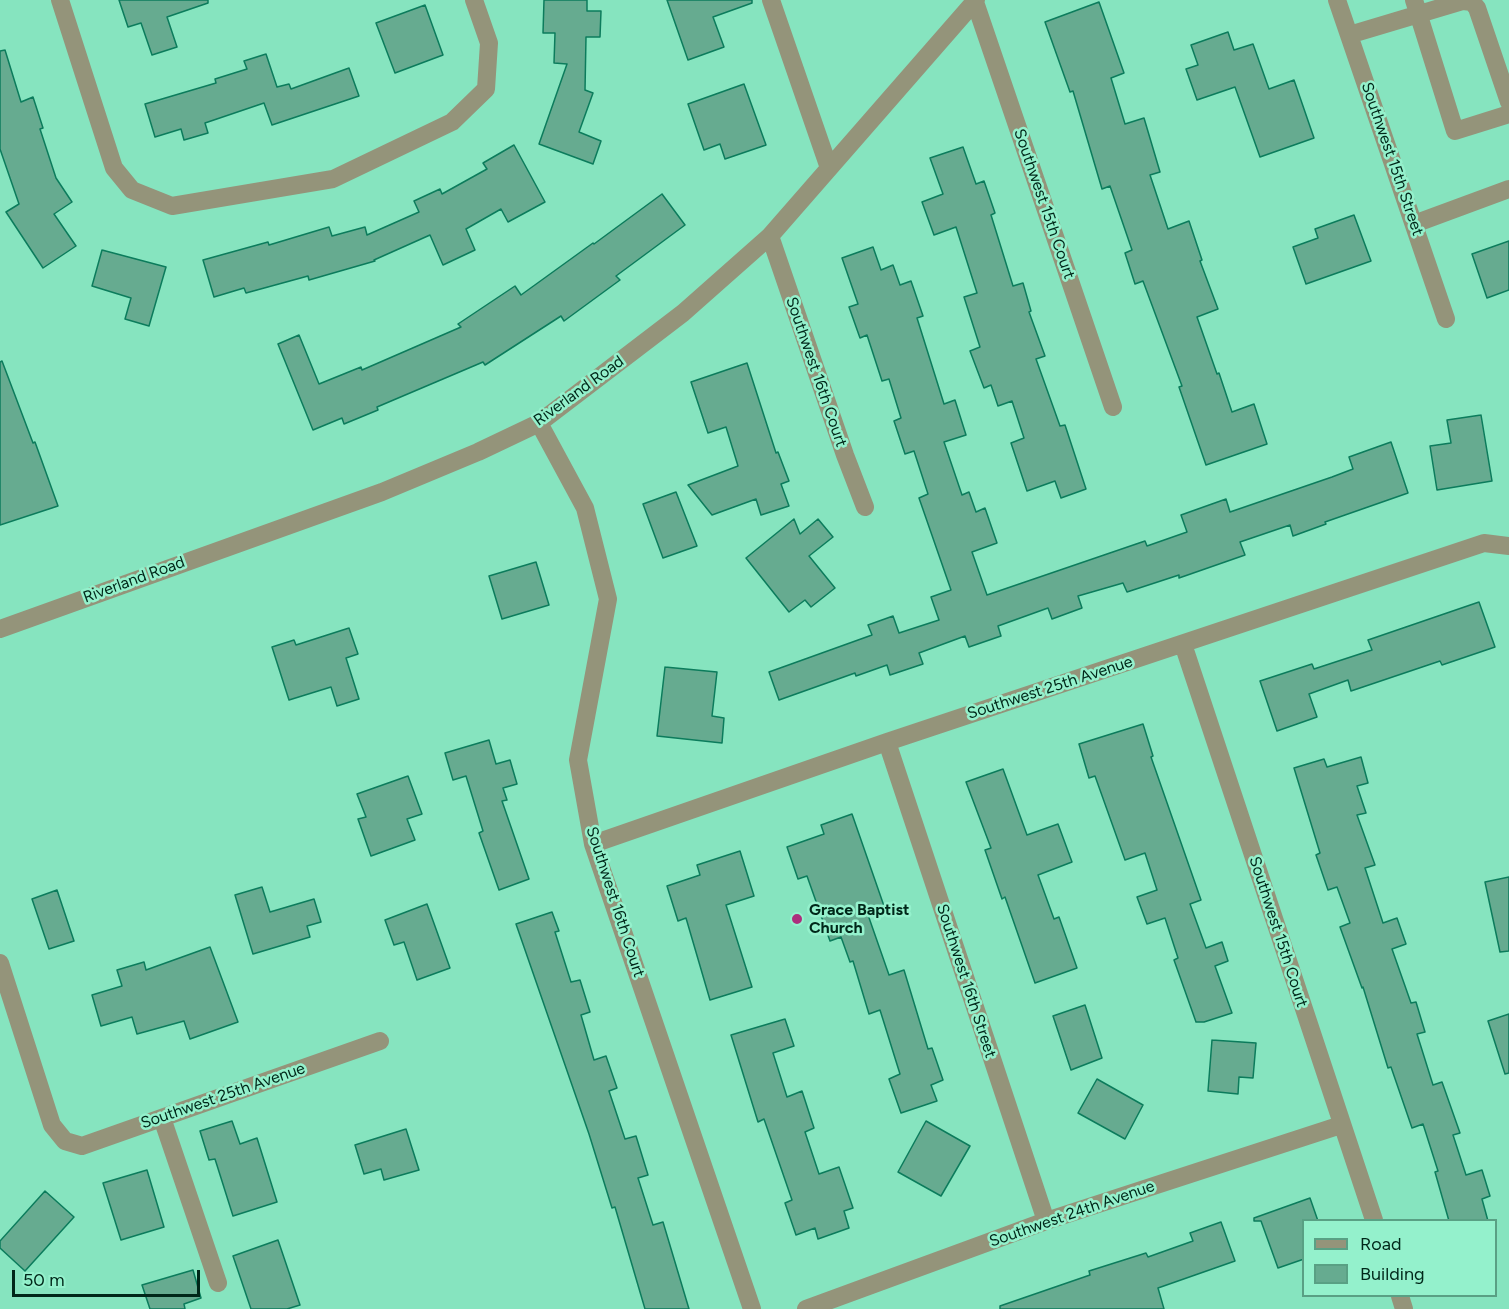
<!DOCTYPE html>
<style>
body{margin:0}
#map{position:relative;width:1509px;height:1309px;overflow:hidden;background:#86e4bf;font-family:Figtree,sans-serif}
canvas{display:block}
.legend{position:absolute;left:1302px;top:1219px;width:195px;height:78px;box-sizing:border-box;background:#94f1cc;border:2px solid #59a084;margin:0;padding:8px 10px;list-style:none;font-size:18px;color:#002719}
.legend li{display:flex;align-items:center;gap:12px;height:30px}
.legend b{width:30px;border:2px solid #59a084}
.scale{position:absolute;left:12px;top:1270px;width:188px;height:27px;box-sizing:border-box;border:3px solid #002719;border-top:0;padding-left:8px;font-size:18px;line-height:21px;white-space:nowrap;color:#002719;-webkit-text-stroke:4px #94f1cc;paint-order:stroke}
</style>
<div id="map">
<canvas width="1509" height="1309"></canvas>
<ul class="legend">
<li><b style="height:8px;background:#94947a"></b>Road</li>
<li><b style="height:16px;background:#66ab90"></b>Building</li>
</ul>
<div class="scale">50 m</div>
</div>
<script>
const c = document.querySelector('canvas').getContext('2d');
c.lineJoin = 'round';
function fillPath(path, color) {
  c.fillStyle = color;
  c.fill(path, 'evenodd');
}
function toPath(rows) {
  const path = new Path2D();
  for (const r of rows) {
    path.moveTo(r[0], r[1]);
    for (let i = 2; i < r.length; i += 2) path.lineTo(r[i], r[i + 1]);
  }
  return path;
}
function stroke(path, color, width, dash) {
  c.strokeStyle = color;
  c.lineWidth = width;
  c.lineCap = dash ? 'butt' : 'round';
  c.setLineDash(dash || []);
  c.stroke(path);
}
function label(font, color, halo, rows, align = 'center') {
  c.font = font + ' Figtree,sans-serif';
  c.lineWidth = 5;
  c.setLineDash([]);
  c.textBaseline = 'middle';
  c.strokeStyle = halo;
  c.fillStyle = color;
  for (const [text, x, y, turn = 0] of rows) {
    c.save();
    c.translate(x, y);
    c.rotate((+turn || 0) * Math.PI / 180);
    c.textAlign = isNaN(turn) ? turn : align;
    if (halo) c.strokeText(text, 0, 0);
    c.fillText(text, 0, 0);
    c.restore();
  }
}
const building = toPath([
 [119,0,208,0,208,3,167,17,177,47,152,55,141,23,128,27,119,0],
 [544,0,587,0,587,11,601,11,600,37,586,37,585,90,593,93,579,132,601,141,593,164,539,144,567,64,554,63,555,33,543,33,544,0],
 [667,0,752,0,752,3,713,17,724,47,688,60,667,0],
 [1099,2,1124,73,1111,78,1125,124,1144,118,1160,172,1150,175,1168,229,1189,221,1202,260,1200,261,1218,309,1197,317,1217,374,1219,373,1232,412,1254,404,1267,444,1206,465,1179,387,1182,386,1143,281,1135,284,1125,253,1132,250,1110,186,1102,189,1073,91,1070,92,1045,22,1099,2],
 [425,5,443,55,395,73,376,23,425,5],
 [1228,32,1234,50,1253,44,1269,89,1294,80,1314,138,1260,157,1235,87,1197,100,1186,69,1198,65,1191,45,1228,32],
 [5,50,21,102,33,97,43,128,40,129,56,178,72,202,54,214,76,246,43,268,6,212,19,204,0,149,0,51,5,50],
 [266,54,277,87,289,84,291,89,349,68,359,96,272,125,264,103,205,123,208,133,184,140,181,129,155,137,145,104,216,83,215,79,247,69,244,61,266,54],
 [744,84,766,145,725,159,720,144,704,150,688,104,744,84],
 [514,145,545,202,508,222,501,209,466,229,475,250,443,265,430,235,374,260,375,261,309,280,308,276,246,293,244,288,214,297,203,260,268,242,269,245,329,227,332,236,365,227,367,235,419,212,414,201,440,189,442,194,487,169,483,163,514,145],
 [963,147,976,184,984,181,995,213,991,215,1013,286,1023,283,1031,311,1029,312,1045,356,1036,359,1060,426,1065,425,1086,489,1061,498,1055,481,1027,491,1011,443,1024,438,1012,401,998,406,991,385,984,388,970,351,980,347,964,297,977,293,956,227,934,235,922,202,943,194,930,158,963,147],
 [662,194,685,225,616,276,620,280,564,321,561,316,485,365,483,362,377,407,378,410,344,424,342,418,313,430,278,344,299,335,319,384,361,367,362,370,461,327,458,324,515,286,521,295,593,243,594,244,662,194],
 [1354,215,1371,261,1306,284,1293,247,1318,238,1315,229,1354,215],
 [1509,241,1509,290,1487,298,1472,254,1509,241],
 [873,247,881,270,893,265,900,285,911,281,923,316,917,318,944,404,955,400,966,435,944,442,962,495,969,492,976,512,985,508,997,543,972,552,987,595,1145,541,1147,546,1187,532,1181,515,1226,499,1230,512,1332,477,1353,469,1349,457,1391,442,1408,493,1325,522,1326,524,1293,536,1290,525,1240,542,1245,555,1179,578,1179,575,1127,592,1123,583,1078,596,1082,608,1052,619,1048,608,998,626,1001,636,969,647,965,636,919,653,923,664,890,675,887,665,856,676,855,673,779,700,769,672,872,635,868,625,893,616,899,633,939,620,931,597,951,590,919,498,928,494,914,451,905,454,894,421,901,418,889,379,882,381,867,335,860,338,849,307,858,304,842,258,873,247],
 [102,250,166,267,149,326,125,319,131,298,92,286,102,250],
 [2,361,33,443,35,442,58,506,0,525,0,362,2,361],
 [747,363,776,453,778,452,789,481,781,484,789,506,761,515,756,499,712,515,688,485,738,466,726,427,708,433,691,382,747,363],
 [1481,415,1492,481,1437,490,1430,446,1451,443,1447,420,1481,415],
 [676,492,697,546,663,558,643,504,676,492],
 [794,519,800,534,818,519,833,537,809,556,835,588,811,607,805,600,789,612,746,558,794,519],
 [536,562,549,605,502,619,489,576,536,562],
 [1479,602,1495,647,1442,665,1440,661,1351,691,1348,680,1309,694,1317,717,1277,731,1260,681,1312,664,1314,669,1372,650,1368,640,1479,602],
 [349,628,358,654,346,658,359,699,337,706,331,687,289,700,272,647,294,640,296,645,349,628],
 [665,667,717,672,712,716,724,718,722,743,657,736,665,667],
 [1143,724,1153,756,1151,757,1201,900,1190,904,1206,948,1222,942,1228,961,1215,966,1232,1013,1204,1022,1196,1022,1174,960,1178,958,1165,918,1147,924,1137,897,1157,890,1145,853,1125,860,1095,776,1089,778,1079,744,1143,724],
 [489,740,496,764,510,760,517,784,503,788,507,800,502,801,529,879,499,890,479,833,483,831,466,776,453,780,445,753,489,740],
 [1361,757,1368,783,1357,786,1366,813,1357,815,1375,865,1365,868,1383,923,1397,918,1406,944,1392,949,1411,1003,1416,1002,1425,1032,1417,1034,1433,1085,1442,1082,1460,1133,1453,1135,1466,1175,1482,1170,1490,1196,1482,1199,1488,1221,1449,1221,1435,1172,1438,1171,1423,1124,1412,1128,1391,1067,1388,1068,1363,987,1362,988,1340,927,1350,923,1337,887,1328,890,1316,855,1320,853,1294,768,1324,759,1327,767,1361,757],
 [1003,769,1027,835,1058,824,1072,862,1038,875,1054,919,1059,917,1077,968,1035,983,1005,897,1002,899,985,850,991,848,966,782,1003,769],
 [408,776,422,814,407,819,415,840,371,856,358,819,366,817,357,794,408,776],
 [852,814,884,906,867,912,889,975,904,970,928,1049,932,1048,943,1080,931,1085,937,1101,901,1113,889,1079,900,1074,880,1010,869,1014,853,961,850,962,841,937,830,941,807,876,798,879,787,847,824,834,821,825,852,814],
 [740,851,754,896,726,905,752,987,710,1000,686,918,678,921,667,886,700,875,697,865,740,851],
 [1509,877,1509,951,1500,952,1485,882,1509,877],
 [262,887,270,912,314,899,321,922,307,926,310,937,253,954,235,895,262,887],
 [57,890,74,941,49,949,32,899,57,890],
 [427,904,450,968,417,980,404,942,394,945,385,920,427,904],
 [552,912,559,931,555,932,571,982,580,980,590,1012,581,1015,594,1060,606,1056,617,1088,609,1091,625,1139,636,1136,648,1175,638,1178,653,1225,663,1222,689,1309,645,1309,615,1207,612,1208,589,1134,516,924,552,912],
 [210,947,238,1022,190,1039,184,1021,137,1034,132,1017,101,1026,92,995,122,986,117,970,144,962,146,970,210,947],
 [1085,1005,1102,1058,1071,1070,1053,1016,1085,1005],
 [1509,1014,1509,1073,1505,1074,1488,1021,1509,1014],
 [785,1019,794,1046,773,1053,787,1097,802,1091,814,1128,805,1132,819,1174,839,1167,853,1208,844,1211,849,1228,818,1239,815,1228,796,1235,785,1203,792,1200,764,1119,758,1122,731,1035,785,1019],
 [1212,1040,1256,1043,1253,1078,1239,1077,1238,1094,1208,1091,1212,1040],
 [1097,1079,1143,1105,1125,1139,1078,1113,1097,1079],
 [232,1121,240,1144,257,1138,277,1202,233,1216,215,1159,209,1160,200,1131,232,1121],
 [926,1121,970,1146,941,1196,898,1172,926,1121],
 [406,1129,419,1170,384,1180,381,1169,364,1174,355,1145,406,1129],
 [147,1170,164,1227,121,1240,103,1183,147,1170],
 [45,1191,74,1217,25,1271,0,1248,0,1241,45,1191],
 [1310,1198,1318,1221,1304,1221,1304,1259,1278,1268,1261,1221,1254,1221,1254,1218,1310,1198],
 [1221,1222,1235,1261,1158,1288,1164,1309,1000,1309,1000,1306,1090,1275,1089,1271,1146,1253,1148,1257,1193,1241,1190,1233,1221,1222],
 [278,1240,300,1305,287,1309,251,1309,233,1256,278,1240],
 [193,1270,201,1298,184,1304,185,1309,150,1309,142,1285,193,1270]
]);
fillPath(building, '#66ab90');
stroke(building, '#0c7c5c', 1.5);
stroke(toPath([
 [60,0,114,168,132,190,172,206,333,179,452,122,486,89,489,43,474,0],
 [771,0,829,168],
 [1337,0,1446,319],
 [1414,0,1455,131,1509,114],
 [975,2,1113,407],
 [1349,35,1463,1,1472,2,1477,8,1509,102],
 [1414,224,1509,189],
 [770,236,845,455,865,507],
 [539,423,585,508,608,599,578,760,593,844,752,1309],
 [0,629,382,492,478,452,539,423,683,313,770,236,976,0],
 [1183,644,1374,1220],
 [887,742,1046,1221],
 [593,844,887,742,1484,543,1509,546],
 [0,963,52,1125,65,1141,82,1146,380,1041],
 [162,1118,218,1283],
 [1400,1296,1404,1309],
 [806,1309,1046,1221,1341,1125]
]), '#94947a', 18);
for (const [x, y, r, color] of [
 [797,919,6,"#ac2e7d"]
]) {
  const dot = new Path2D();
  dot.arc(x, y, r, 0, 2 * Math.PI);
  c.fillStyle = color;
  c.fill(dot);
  stroke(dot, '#94f1cc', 2);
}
label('16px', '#002719', '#94f1cc', [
 ["Southwest 15th Street",1392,159,71],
 ["Southwest 15th Court",1044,204,71],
 ["Southwest 16th Court",816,372,71],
 ["Riverland Road",579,391,-36],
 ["Riverland Road",134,580,-20],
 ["Southwest 25th Avenue",1050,688,-18],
 ["Southwest 16th Court",615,902,72],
 ["Southwest 15th Court",1278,932,72],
 ["Southwest 16th Street",966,981,72],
 ["Southwest 25th Avenue",223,1096,-19],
 ["Southwest 24th Avenue",1072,1214,-19]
]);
label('bold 16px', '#002719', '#94f1cc', [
 ["Grace Baptist",809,910],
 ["Church",809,928]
], 'left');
</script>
